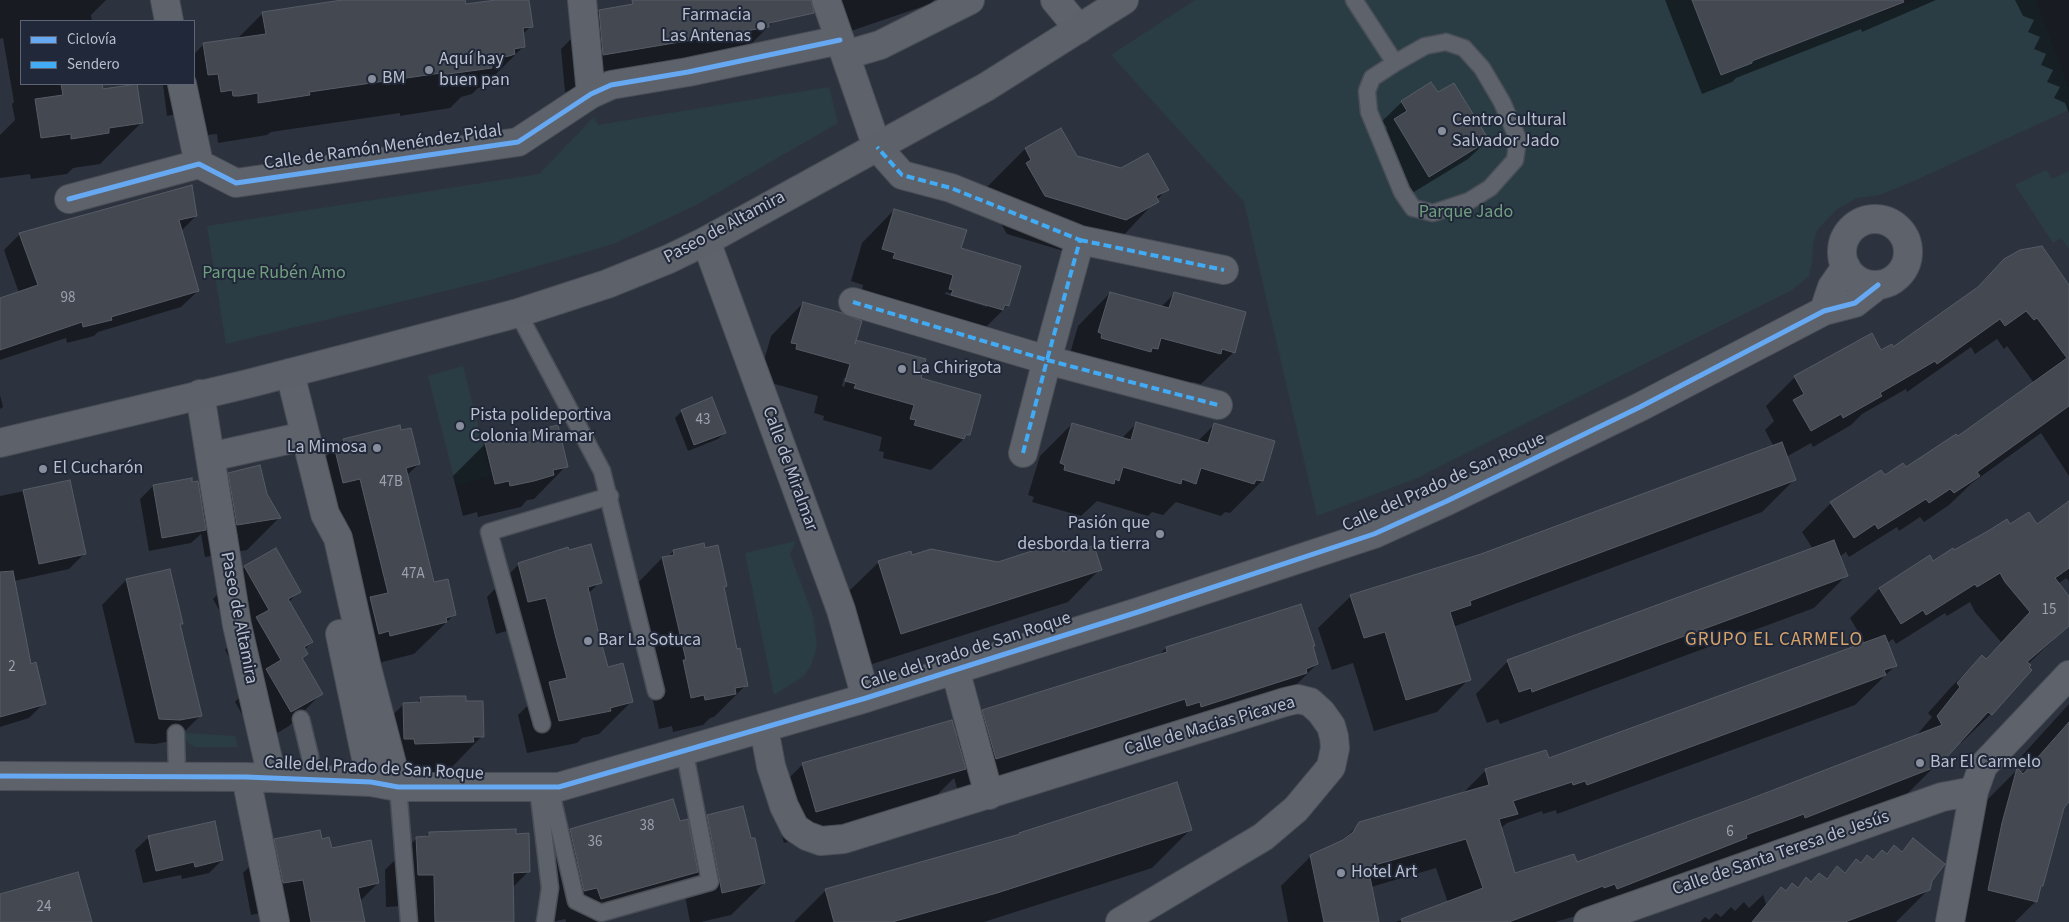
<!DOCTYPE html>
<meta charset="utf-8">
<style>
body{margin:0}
#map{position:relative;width:2069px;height:922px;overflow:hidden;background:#2d333e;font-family:"Source Sans 3",sans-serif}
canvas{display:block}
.legend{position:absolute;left:20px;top:20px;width:175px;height:65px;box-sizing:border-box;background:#202839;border:1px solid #5d6474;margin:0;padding:6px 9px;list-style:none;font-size:15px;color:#b9bfcd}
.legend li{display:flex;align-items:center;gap:10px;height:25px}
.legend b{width:25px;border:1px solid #5d6474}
</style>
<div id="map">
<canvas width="2069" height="922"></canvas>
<ul class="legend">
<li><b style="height:6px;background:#66a8f1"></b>Ciclovía</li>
<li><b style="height:6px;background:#42abf6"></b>Sendero</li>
</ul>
</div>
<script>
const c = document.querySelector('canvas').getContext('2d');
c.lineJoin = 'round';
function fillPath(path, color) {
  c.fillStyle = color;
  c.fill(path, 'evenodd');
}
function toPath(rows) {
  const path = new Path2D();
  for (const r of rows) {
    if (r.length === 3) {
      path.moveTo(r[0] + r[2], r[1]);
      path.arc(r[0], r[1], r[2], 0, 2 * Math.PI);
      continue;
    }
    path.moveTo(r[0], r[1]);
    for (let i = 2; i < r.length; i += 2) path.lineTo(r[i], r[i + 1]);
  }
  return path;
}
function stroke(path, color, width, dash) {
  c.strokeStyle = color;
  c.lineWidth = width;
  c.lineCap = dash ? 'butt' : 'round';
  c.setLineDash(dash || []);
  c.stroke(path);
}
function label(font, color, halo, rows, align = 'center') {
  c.font = font + ' "Source Sans 3",sans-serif';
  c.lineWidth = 4;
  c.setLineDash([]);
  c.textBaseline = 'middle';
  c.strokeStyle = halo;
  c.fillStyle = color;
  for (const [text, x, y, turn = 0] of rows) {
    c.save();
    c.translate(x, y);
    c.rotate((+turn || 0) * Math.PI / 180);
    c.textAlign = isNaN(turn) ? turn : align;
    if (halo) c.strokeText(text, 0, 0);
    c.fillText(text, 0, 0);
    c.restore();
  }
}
fillPath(toPath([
 [1195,0,1692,0,1722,75,1752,63,1752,61,1880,11,1881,13,1914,0,2036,0,2069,88,2069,110,1907,184,1879,195,1857,198,1837,209,1818,229,1813,243,1812,262,1809,276,1792,290,1415,479,1317,516,1244,202,1111,55],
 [829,87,838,123,696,205,613,244,490,280,226,344,207,226,539,174,594,117,598,125],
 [2046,170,2052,179,2069,171,2069,249,2061,238,2053,243,2015,185],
 [463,366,491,476,456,485,428,376],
 [796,541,790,554,813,616,817,647,811,665,804,676,774,695,745,553],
 [183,733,235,736,238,747,195,747,188,743]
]), '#2a3d44');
fillPath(toPath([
 [0,0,106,0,91,15,92,21,21,21,21,84,101,84,102,90,141,123,100,164,73,168,67,174,31,179,30,174,0,178,0,135,15,120,12,104,14,102,3,38,0,39],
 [351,0,464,0,465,6,503,0,527,0,531,26,522,35,524,46,483,87,478,88,472,94,461,97,450,108,400,116,400,113,271,132,267,135,218,143,217,134,197,136,177,114,167,116,163,85,194,84,194,54,204,44,236,40,263,13],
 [666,0,770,0,774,21,730,65,565,92,561,49,599,11],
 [816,0,934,0,930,4,848,32],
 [1665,0,1936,0,1862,32,1861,29,1736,78,1732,82,1702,94],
 [2015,0,2069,0,2069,113,2065,103,2054,98,2060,87,2047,82,2053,70,2041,65,2046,54,2034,49,2040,37,2028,32,2034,20,2023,16],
 [1437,94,1488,140,1468,159,1409,195,1375,140,1387,128,1382,121,1402,102],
 [1061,130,1076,157,1167,189,1119,240,1087,258,1007,234,988,202,993,198,987,187,1025,149],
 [894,210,1008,305,975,338,918,321,922,307,862,290,863,285,851,281,862,243],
 [946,292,987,304,987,307,945,294],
 [196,216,181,231,198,291,181,307,98,332,94,336,67,343,66,338,0,360,0,300,19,293,4,250,20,234],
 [2005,260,2069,293,2069,476,2041,433,1972,483,1949,505,1924,522,1920,517,1899,531,1897,527,1849,557,1846,552,1839,557,1846,576,1814,608,1500,724,1498,719,1487,723,1476,694,1508,661,1813,549,1802,532,1831,503,1884,476,1905,469,1957,438,2034,383,2007,346,2004,349,1997,339,1975,354,1971,347,1907,392,1906,389,1862,414,1851,425,1813,447,1811,443,1786,457,1794,480,1762,512,1453,627,1469,679,1437,712,1374,731,1353,663,1332,670,1318,628,1351,596,1481,555,1774,447,1765,430,1774,421,1766,406,1795,377,1893,349,1972,293],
 [1110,293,1161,307,1174,294,1234,352,1201,384,1192,382,1188,386,1067,364,1078,326],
 [803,303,854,344,920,379,968,435,931,470,883,458,884,452,879,451,882,437,823,420,824,416,814,413,818,396,764,381,760,375,771,336],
 [844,378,847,378,844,387,842,386],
 [0,395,3,407,0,409],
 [682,411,725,433,718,439,688,451,675,418],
 [1137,423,1198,441,1215,424,1262,481,1230,513,1225,512,1221,516,1176,502,1163,515,1152,512,1148,516,1097,501,1081,516,1032,502,1034,497,1028,495,1040,456,1072,424,1121,439],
 [343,440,419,464,407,475,433,584,455,614,414,654,358,668,354,616,328,510,311,514,302,480],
 [485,444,566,466,534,499,527,500,521,507,478,517,477,512,463,516,453,476],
 [229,474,266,494,279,518,247,550,205,557,201,534,191,543,149,551,140,499,153,486,191,480,200,503],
 [69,482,84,554,69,569,14,581,30,665,44,703,29,718,0,727,0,496],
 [2069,503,2069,581,2066,578,2058,584,2069,597,2069,625,2028,664,1991,714,1961,743,1959,742,1904,797,1586,913,1555,922,1396,922,1448,903,1436,868,1371,887,1378,922,1288,922,1281,886,1311,856,1341,842,1360,823,1462,794,1485,771,1545,751,1548,760,1865,643,1850,618,1879,589,2009,526,2037,526],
 [1970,602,1975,612,2001,642,1985,659,1982,657,1952,686,1928,713,1932,717,1916,736,1577,863,1514,875,1500,829,1507,823,1542,811,1543,814,1556,810,1557,814,1855,705,1895,666,1887,643,1893,639,1896,644,1945,613,1947,616],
 [704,549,725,586,723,588,736,650,746,685,714,717,710,718,703,725,673,732,672,726,659,729,630,591,662,558,667,557,674,551],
 [568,552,600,582,588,594,607,668,632,701,599,734,582,738,577,743,527,753,518,715,532,701,514,629,496,634,487,597,519,564],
 [1063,554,1100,569,1068,602,869,665,846,594,879,562,911,557,998,563],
 [245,567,299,591,289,602,312,642,304,650,306,654,301,659,321,694,289,726,259,744,235,702,247,689,225,650,235,639,213,599],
 [126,580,182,624,179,626,201,715,176,740,155,744,135,743,102,605],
 [1312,647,1317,664,1280,701,959,795,954,778,932,800,784,843,771,796,803,764,956,738,983,711,1158,656,1166,648],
 [421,698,465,702,482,736,450,769,445,769,440,774,383,775,371,736,404,704,416,704],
 [2069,704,2069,800,2063,806,2042,886,2039,889,2036,901,2015,922,1969,922,1959,920,1973,854,1987,800,2017,770,2021,774,2027,767,2019,759],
 [708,816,764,883,731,915,701,922,690,922,683,885,664,904,599,922,566,922,565,919,552,922,538,862,570,830,679,823,689,834],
 [1190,830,1152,868,984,922,794,922,826,890,1018,836,1020,834],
 [429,833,529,871,512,888,513,922,403,922,402,906,386,907,385,870,417,838,424,838],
 [149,837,222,860,209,873,182,879,181,875,143,883,135,850],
 [275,840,321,840,331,850,378,883,359,902,363,922,273,922,271,911,251,915,243,873],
 [1913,840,1931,880,1929,889,1896,922,1700,922,1705,917,1709,920,1716,913,1721,917,1731,907,1735,911,1744,902,1749,908,1763,895,1766,904,1781,889,1785,892,1792,885,1796,889,1806,879,1811,883,1825,880,1837,867,1844,873,1856,861,1860,864,1901,852]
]), '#0007');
const building = toPath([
 [342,0,465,0,466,4,496,0,529,0,533,27,523,28,525,47,514,49,515,54,509,56,491,59,492,68,441,75,441,73,309,92,310,95,258,103,258,93,239,96,233,96,232,90,221,92,218,74,208,75,203,43,266,34,262,12,342,0],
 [632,0,811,0,814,13,769,23,769,27,603,55,599,10,633,4,632,0],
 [1692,0,1903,0,1904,2,1752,61,1752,63,1721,75,1692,0],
 [1431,82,1438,92,1454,83,1489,140,1429,177,1394,119,1407,111,1401,101,1431,82],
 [61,84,102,84,103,89,137,84,143,123,109,128,109,133,71,139,71,134,41,138,35,99,63,95,61,84],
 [1061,128,1077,156,1092,160,1121,168,1148,153,1169,190,1156,196,1159,202,1126,220,1045,196,1026,163,1031,160,1025,148,1061,128],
 [192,185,197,216,179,220,199,291,111,317,112,320,83,327,82,322,0,350,0,298,38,285,19,233,192,185],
 [894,209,967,230,961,248,1021,266,1009,306,1005,305,1003,310,951,295,953,290,949,289,953,275,893,258,895,253,882,249,894,209],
 [2042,246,2069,285,2069,406,1977,472,1980,476,1954,493,1950,489,1929,503,1926,499,1878,529,1875,524,1854,538,1830,502,1881,470,1885,475,1903,463,1906,467,1956,434,1958,436,2067,358,2037,318,2034,320,2026,311,2005,326,2000,319,1937,364,1935,361,1880,393,1882,396,1843,418,1841,414,1811,431,1793,400,1804,394,1794,376,1872,333,1881,350,1892,344,1893,347,1978,287,2004,259,2020,250,2042,246],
 [1110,292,1169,308,1174,292,1246,312,1235,353,1222,349,1221,354,1161,338,1158,349,1152,348,1151,352,1101,338,1102,334,1098,332,1110,292],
 [803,302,842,313,862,321,855,344,856,340,926,359,921,378,981,395,970,435,966,435,964,439,914,425,916,420,910,419,914,405,854,388,856,384,845,381,850,364,796,349,797,344,791,343,803,302],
 [712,397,726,433,694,445,681,410,712,397],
 [1136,422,1208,443,1214,423,1275,441,1263,481,1256,480,1254,484,1201,468,1196,484,1182,479,1181,484,1123,467,1119,481,1115,479,1114,484,1064,470,1065,465,1060,463,1072,423,1131,440,1136,422],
 [400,425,401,430,411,428,420,464,406,468,434,582,448,579,456,615,446,618,447,622,390,636,389,631,379,634,370,597,388,593,360,479,343,483,334,446,344,444,343,439,400,425],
 [558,425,568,467,553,470,554,475,534,481,510,486,509,481,495,484,485,443,558,425],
 [1782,442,1796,480,1470,601,1471,605,1450,612,1471,680,1406,700,1385,632,1364,638,1350,595,1481,554,1782,442],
 [260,465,267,494,281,518,237,525,228,473,260,465],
 [192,478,192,482,198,481,206,530,162,538,153,485,192,478],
 [70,480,86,554,39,564,23,490,70,480],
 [2069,501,2069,568,2055,578,2069,596,2069,626,2027,662,2031,665,2029,667,2032,670,1992,715,1988,712,1945,759,1934,764,1935,767,1805,818,1804,814,1746,835,1747,838,1617,889,1615,884,1604,888,1603,886,1509,922,1402,922,1401,919,1483,888,1466,839,1368,867,1379,922,1324,922,1310,855,1343,840,1353,832,1359,822,1489,785,1485,769,1546,750,1549,758,1885,635,1897,666,1884,670,1886,675,1587,785,1585,781,1573,785,1572,782,1513,801,1518,814,1499,819,1515,873,1574,854,1577,862,1747,800,1942,725,1937,716,1960,687,1957,683,1982,655,1986,659,2030,612,2005,582,2000,573,1977,587,1975,584,1926,615,1923,610,1901,624,1879,588,1930,555,1933,561,1953,548,1954,550,1988,531,2007,519,2010,524,2029,512,2037,524,2069,501],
 [1834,540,1848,576,1532,692,1531,688,1519,692,1507,660,1834,540],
 [704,543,705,548,718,545,727,586,724,587,737,649,740,648,748,686,735,688,736,694,705,700,704,695,691,698,683,660,686,660,662,557,674,555,673,550,704,543],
 [591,544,602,583,588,587,597,627,608,667,623,663,633,702,610,708,611,711,559,721,549,682,567,678,556,638,546,598,528,602,518,563,568,547,569,550,591,544],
 [1062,546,1063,552,1075,548,1094,546,1102,570,901,634,878,561,911,551,912,555,931,549,998,562,1038,549,1054,549,1062,546],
 [276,548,301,592,288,599,313,642,304,647,308,654,302,658,323,694,291,712,266,669,281,660,256,617,269,610,244,566,276,548],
 [170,569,183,624,180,624,202,716,180,720,159,719,126,579,170,569],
 [13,571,31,664,36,662,46,704,0,717,0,572,13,571],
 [1301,604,1315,646,1313,646,1318,664,1306,669,1307,673,1201,707,1200,702,1187,706,1185,699,996,759,982,710,1167,652,1166,647,1301,604],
 [450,696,466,696,466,701,483,701,484,737,473,737,474,742,415,744,414,739,404,739,403,703,421,702,420,697,450,696],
 [952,720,966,769,816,812,802,763,952,720],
 [2069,722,2069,802,2064,808,2043,886,2041,886,2037,902,1988,890,2002,823,2017,768,2023,774,2069,722],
 [1177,782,1192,830,997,893,892,922,834,922,825,889,1020,834,1019,833,1177,782],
 [673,799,680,821,688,819,698,872,601,899,597,888,584,891,570,829,673,799],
 [743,806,751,838,755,838,765,883,722,893,707,815,743,806],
 [215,821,223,860,195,867,194,862,156,871,148,836,215,821],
 [516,829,516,834,529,833,530,872,513,873,514,922,435,922,434,875,418,875,416,837,429,836,429,832,516,829],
 [320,830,322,839,329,837,332,848,371,840,379,883,358,888,365,922,311,922,303,880,283,883,274,839,320,830],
 [1913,838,1945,864,1932,881,1930,890,1845,922,1752,922,1781,887,1786,891,1792,883,1798,888,1806,877,1811,882,1819,873,1827,879,1837,866,1845,873,1856,859,1861,863,1867,855,1873,860,1882,850,1887,854,1894,845,1902,852,1913,838],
 [78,872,92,922,0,922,0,894,78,872]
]);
fillPath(building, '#434851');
stroke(building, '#565b65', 1);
const lane = toPath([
 [1354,0,1395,63],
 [1446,42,1464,48,1482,68,1502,102,1518,139,1515,160,1490,188,1469,201,1433,213,1413,208,1402,192,1369,112,1367,91,1372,78,1395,63,1425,46,1446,42],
 [518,313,602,471,656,691],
 [301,719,310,756,311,779],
 [542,724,489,532,610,496],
 [176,733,177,776],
 [398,787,409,922],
 [538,788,550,888,545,922],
 [550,788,576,901,601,913,710,882,684,749]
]);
const street = toPath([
 [165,0,169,21],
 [582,0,591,94],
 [826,0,877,147,902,175,951,188,1080,240,1047,360,853,302],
 [1055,0,1079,29],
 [846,55,880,45,970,0],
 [182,84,199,164],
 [69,199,199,164,236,183,518,142,591,94,611,85,688,72,840,40],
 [1875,252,33],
 [1080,240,1224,270],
 [706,241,841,610,866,698],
 [1824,311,1832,287,1846,267],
 [290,373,325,514,338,538,367,668,398,787],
 [200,394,237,625,272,777],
 [1023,453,1047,360,1218,405],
 [210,457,305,436],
 [340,634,371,782],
 [955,669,989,795],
 [764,728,771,766,784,806,795,828,807,836,821,841,844,839,1285,702,1298,699,1310,702,1321,712,1331,726,1334,737,1335,748,1331,767,1296,809,1263,837,1120,922],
 [0,776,246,777,371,782,398,787,559,787,866,698,1138,612,1374,534,1447,501,1640,407,1824,311,1855,303,1878,285],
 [246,777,275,922],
 [1588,922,1942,797,1974,791],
 [1950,922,1974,791,1983,766,2069,675]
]);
const secondary = toPath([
 [0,443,247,384,367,353,518,313,607,284,669,259,706,241,877,147,986,87,1124,0]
]);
stroke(lane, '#4a4e56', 19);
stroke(street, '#4a4e56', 30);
stroke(secondary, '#4a4e56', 30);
stroke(lane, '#5e626b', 16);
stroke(street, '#5e626b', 28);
stroke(secondary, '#5d6169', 28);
stroke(toPath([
 [1080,240,1224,270],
 [853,302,1047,360,1080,240,951,188,902,175,877,147],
 [1023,453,1047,360,1218,405]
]), '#42abf6', 4, [8, 4]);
stroke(toPath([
 [69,199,199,164,236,183,518,142,591,94,611,85,688,72,840,40],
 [0,776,246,777,371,782,398,787,559,787,866,698,1138,612,1374,534,1447,501,1640,407,1824,311,1855,303,1878,285]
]), '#66a8f1', 5);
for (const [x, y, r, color] of [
 [761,26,5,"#888e9b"],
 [429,70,5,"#888e9b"],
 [372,79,5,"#888e9b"],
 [1442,131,5,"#888e9b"],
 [902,369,5,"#888e9b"],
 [460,426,5,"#888e9b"],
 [377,448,5,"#888e9b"],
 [43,469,5,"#888e9b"],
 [1160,534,5,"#888e9b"],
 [588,641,5,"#888e9b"],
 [1920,763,5,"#888e9b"],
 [1341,873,5,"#888e9b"]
]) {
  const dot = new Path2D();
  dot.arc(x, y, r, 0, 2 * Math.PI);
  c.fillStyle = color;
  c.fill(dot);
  stroke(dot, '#202839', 2);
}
label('15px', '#9ca1ae', null, [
 ["98",68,299],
 ["43",703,421],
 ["47B",391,483],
 ["47A",413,575],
 ["15",2049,611],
 ["2",12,668],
 ["38",647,827],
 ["6",1730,833],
 ["36",595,843],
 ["24",44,908]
]);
label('18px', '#b9bfcd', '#202839', [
 ["Farmacia",751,16,"right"],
 ["Las Antenas",751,37,"right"],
 ["Aquí hay",439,60],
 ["buen pan",439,81],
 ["BM",382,79],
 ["Centro Cultural",1452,121],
 ["Salvador Jado",1452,142],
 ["La Chirigota",912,369],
 ["Pista polideportiva",470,416],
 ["Colonia Miramar",470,437],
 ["La Mimosa",367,448,"right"],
 ["El Cucharón",53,469],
 ["Pasión que",1150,524,"right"],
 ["desborda la tierra",1150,545,"right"],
 ["Bar La Sotuca",598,641],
 ["Bar El Carmelo",1930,763],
 ["Hotel Art",1351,873]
], 'left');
label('18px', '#b9bfcd', '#202839', [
 ["Calle de Ramón Menéndez Pidal",383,148,-8],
 ["Paseo de Altamira",725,228,-28],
 ["Calle de Miralmar",789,469,70],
 ["Calle del Prado de San Roque",1444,483,-24],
 ["Paseo de Altamira",238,618,79],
 ["Calle del Prado de San Roque",966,652,-18],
 ["Calle de Macias Picavea",1210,727,-16],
 ["Calle del Prado de San Roque",374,769,3],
 ["Calle de Santa Teresa de Jesús",1781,854,-19]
]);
label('18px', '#709e7e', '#202839', [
 ["Parque Jado",1466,213],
 ["Parque Rubén Amo",274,274]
]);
c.letterSpacing = '1px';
label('19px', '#d8a369', '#202839', [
 ["GRUPO EL CARMELO",1774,641]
]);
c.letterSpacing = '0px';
</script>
